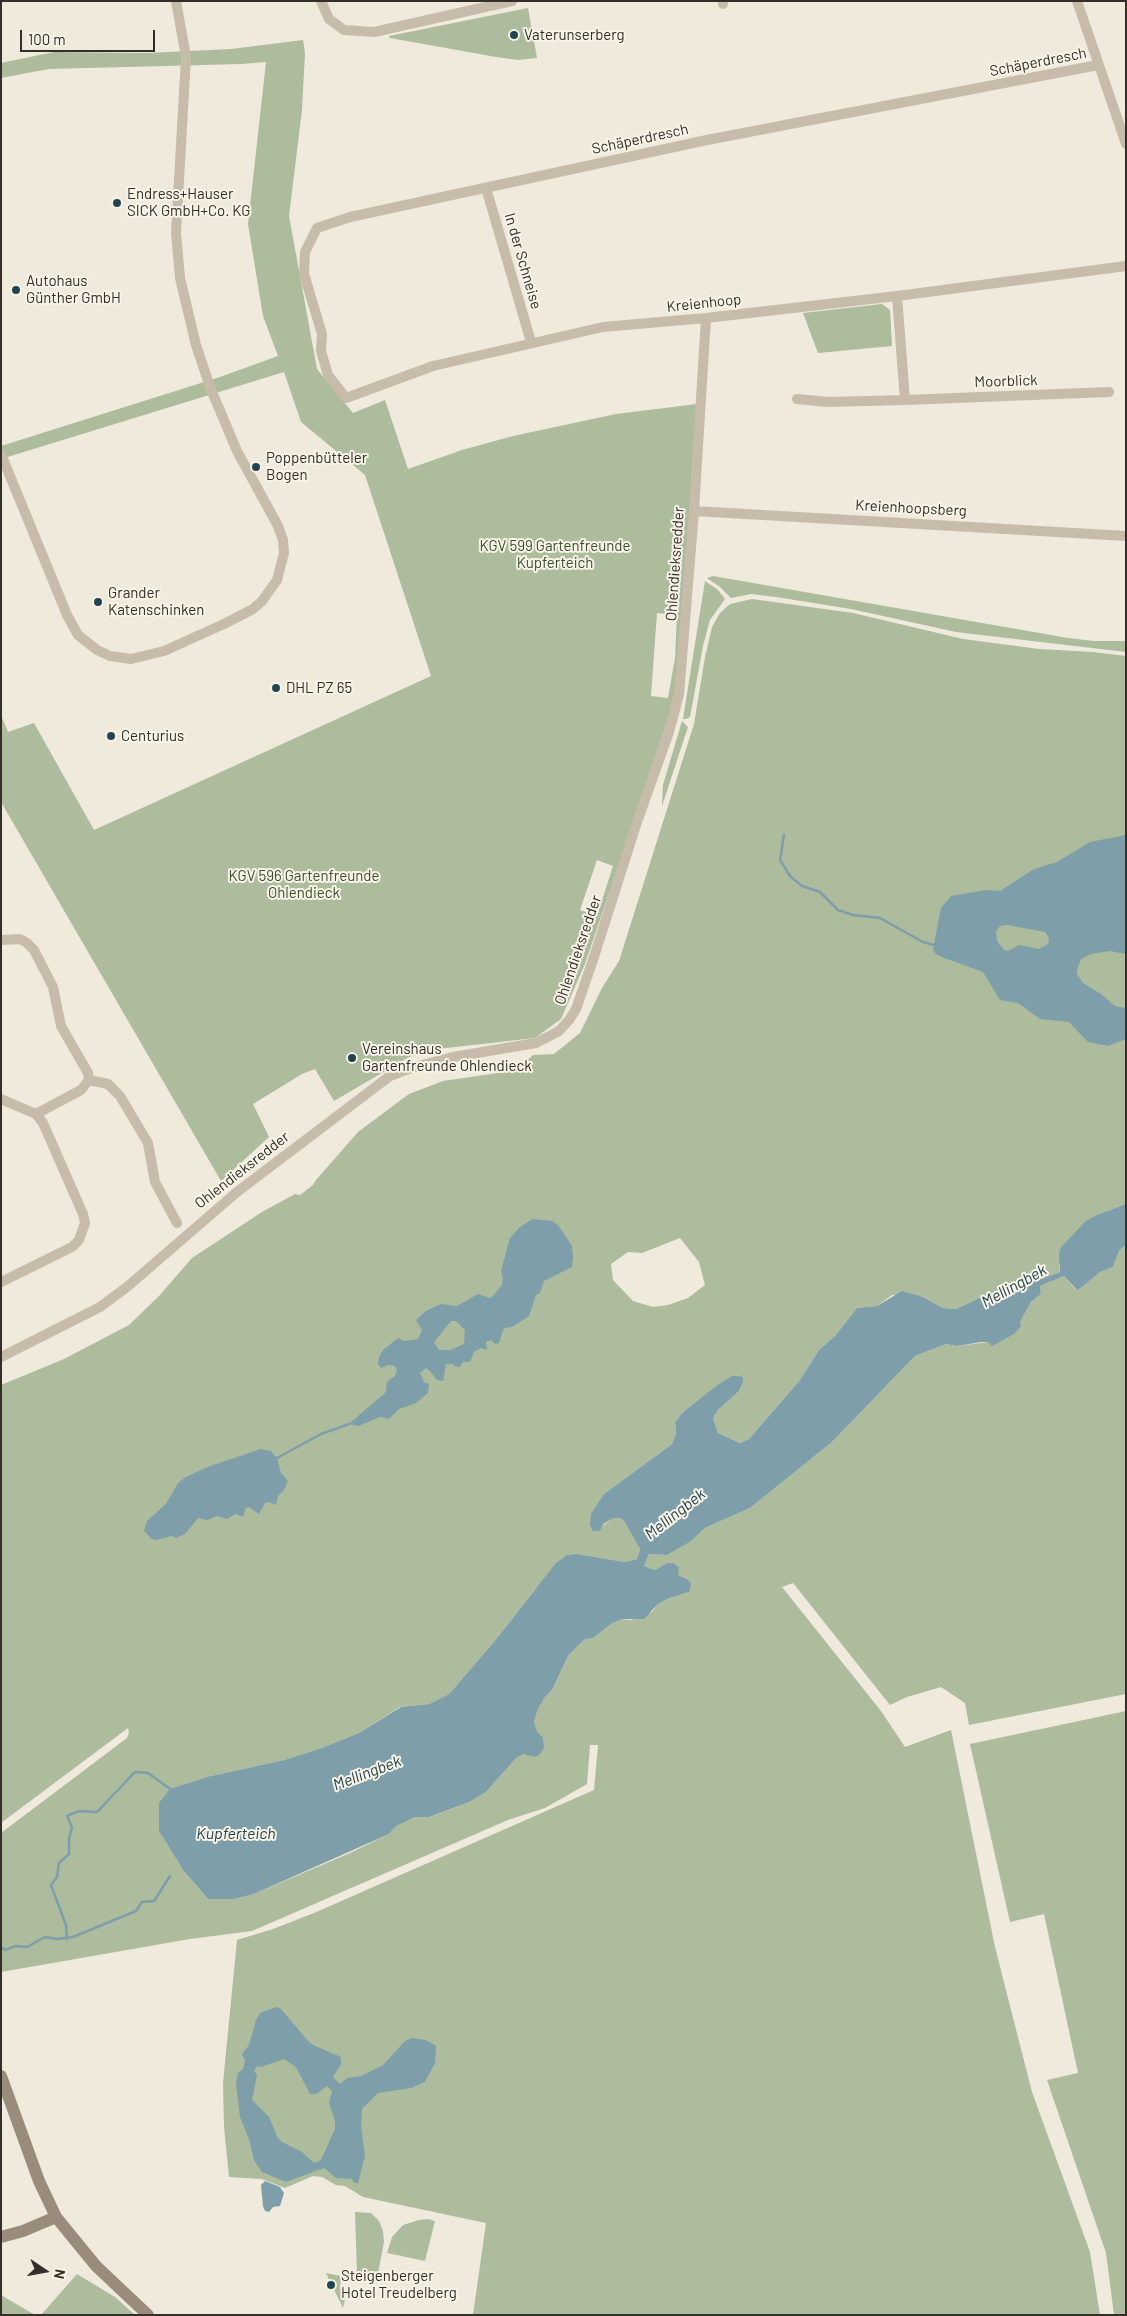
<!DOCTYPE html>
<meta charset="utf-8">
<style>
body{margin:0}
#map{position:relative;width:1127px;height:2316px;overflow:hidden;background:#efeadc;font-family:Barlow,sans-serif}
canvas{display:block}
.frame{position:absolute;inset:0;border:2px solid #332e28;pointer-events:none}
.north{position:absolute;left:20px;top:2246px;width:50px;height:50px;-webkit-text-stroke:4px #f7f3e7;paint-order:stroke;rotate:102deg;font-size:14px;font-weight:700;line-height:20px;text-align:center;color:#332e28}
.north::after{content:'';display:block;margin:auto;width:18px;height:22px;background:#332e28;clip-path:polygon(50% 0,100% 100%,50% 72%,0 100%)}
.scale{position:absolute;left:20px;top:30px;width:135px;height:22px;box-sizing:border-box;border:2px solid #332e28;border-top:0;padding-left:6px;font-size:15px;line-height:18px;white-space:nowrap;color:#332e28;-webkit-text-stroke:4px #f7f3e7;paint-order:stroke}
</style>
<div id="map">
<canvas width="1127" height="2316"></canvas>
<div class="frame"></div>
<div class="north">N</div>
<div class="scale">100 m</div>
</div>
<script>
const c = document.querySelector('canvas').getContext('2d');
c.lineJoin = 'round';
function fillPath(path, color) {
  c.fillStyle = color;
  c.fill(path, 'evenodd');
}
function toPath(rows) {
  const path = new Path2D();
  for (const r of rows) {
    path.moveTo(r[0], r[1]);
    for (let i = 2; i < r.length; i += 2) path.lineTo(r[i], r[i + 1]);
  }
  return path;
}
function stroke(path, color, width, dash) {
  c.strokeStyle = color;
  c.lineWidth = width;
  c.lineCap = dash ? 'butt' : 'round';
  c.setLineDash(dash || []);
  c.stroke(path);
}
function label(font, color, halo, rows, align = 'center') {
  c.font = font + ' Barlow,sans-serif';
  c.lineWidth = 4;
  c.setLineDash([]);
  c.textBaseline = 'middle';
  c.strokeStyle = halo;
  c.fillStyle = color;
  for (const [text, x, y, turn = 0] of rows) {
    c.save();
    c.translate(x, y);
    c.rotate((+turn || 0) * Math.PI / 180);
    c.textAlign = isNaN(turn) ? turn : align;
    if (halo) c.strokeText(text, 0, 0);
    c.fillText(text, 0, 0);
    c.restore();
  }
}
fillPath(toPath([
 [528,8,537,58,518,60,496,57,390,38,389,36],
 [303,40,305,53,302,110,289,216,317,369,353,413,385,400,408,469,462,450,513,436,616,414,697,404,678,680,667,722,585,964,561,1019,535,1038,437,1049,409,1057,334,1101,315,1069,302,1074,253,1104,269,1137,221,1181,1,802,1,715,8,732,34,723,94,830,431,676,365,475,301,422,284,372,1,459,1,446,220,377,278,356,263,316,248,224,266,62,241,64,49,69,1,78,1,63,54,52,147,53,231,49],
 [657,613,677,615,675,658,668,698,651,696],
 [597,860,613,866,597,916,580,910],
 [882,304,890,310,892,346,818,353,803,313],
 [713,576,1068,638,1094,641,1126,641,1126,652,956,632,851,609,776,597,751,594,731,598,720,587,707,578],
 [705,581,718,590,725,599,710,620,703,646,690,717,686,719,683,719],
 [752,599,853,613,963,639,1039,649,1093,652,1126,656,1126,1204,1099,1214,1059,1265,1060,1272,1038,1280,1033,1279,993,1292,956,1309,943,1308,923,1297,892,1295,877,1306,857,1308,835,1336,819,1350,800,1380,749,1439,740,1443,718,1433,713,1418,718,1410,738,1392,737,1375,733,1375,682,1413,675,1422,676,1434,672,1444,604,1494,603,1525,614,1518,620,1518,624,1521,640,1549,637,1559,625,1562,577,1554,537,1587,493,1643,449,1694,429,1704,400,1707,359,1733,319,1749,284,1760,211,1776,159,1831,183,1870,208,1899,234,1899,254,1894,350,1853,389,1834,395,1827,415,1817,431,1817,469,1802,486,1792,516,1758,524,1754,534,1757,543,1739,537,1731,534,1722,538,1709,545,1697,552,1690,568,1656,585,1639,593,1638,611,1624,622,1619,631,1620,652,1612,658,1604,667,1599,689,1592,687,1579,677,1575,667,1563,655,1570,644,1566,649,1554,667,1555,690,1542,705,1528,750,1508,832,1442,915,1356,946,1344,957,1346,988,1342,1020,1322,1031,1302,1041,1294,1040,1286,1064,1276,1076,1290,1082,1287,1100,1272,1113,1267,1119,1251,1126,1245,1126,1694,969,1725,965,1703,941,1687,907,1697,890,1705,793,1583,782,1587,881,1711,905,1747,951,1730,995,1947,1032,2092,1090,2252,1100,2315,473,2315,486,2223,363,2197,345,2186,336,2185,322,2177,313,2176,285,2188,262,2179,229,2177,224,2127,223,2083,237,1940,273,1929,314,1913,594,1790,598,1745,590,1745,587,1784,545,1808,508,1820,252,1931,190,1939,1,1972,1,1833,127,1738,129,1733,128,1728,1,1823,1,1385,64,1359,129,1325,159,1296,192,1258,262,1212,295,1194,300,1195,313,1185,316,1180,358,1132,409,1094,443,1081,512,1071,519,1068,533,1055,554,1054,580,1033,602,988,619,961,694,724,705,657,712,627,720,613,730,604],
 [680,1238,699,1262,705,1285,688,1298,668,1305,653,1307,633,1301,613,1280,611,1264,628,1252,642,1253],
 [682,721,688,727,662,806,663,785],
 [1126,1711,1126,2315,1114,2315,1106,2253,1047,2080,1078,2073,1044,1914,1010,1922,970,1744],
 [355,2212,371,2213,379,2221,383,2231,384,2242,377,2279,357,2275],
 [428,2219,435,2221,425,2261,387,2253,392,2237,403,2225,419,2220],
 [326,2273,341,2276,340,2288,346,2295,343,2308],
 [77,2274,115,2297,135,2315,41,2315],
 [1,2295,35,2315,1,2315]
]), '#acbc9d');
fillPath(toPath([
 [1126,835,1126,954,1110,951,1091,954,1081,959,1077,970,1077,974,1083,983,1101,994,1115,1006,1126,1008,1126,1039,1108,1046,1088,1042,1069,1022,1040,1019,1018,1003,1000,1000,983,972,939,956,935,953,933,949,941,908,951,896,986,890,1000,891,1034,869,1057,862,1090,842],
 [1008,925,1045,932,1049,938,1048,944,1039,949,1019,945,1008,951,1004,950,997,941,996,931,1000,926],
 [1126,1204,1126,1245,1119,1251,1113,1267,1100,1272,1082,1287,1077,1290,1064,1276,1040,1286,1041,1294,1031,1302,1020,1322,1021,1326,1014,1334,992,1346,988,1342,981,1342,957,1346,946,1344,915,1356,832,1442,750,1508,705,1528,690,1542,667,1555,649,1554,644,1566,655,1570,667,1563,673,1563,679,1567,678,1575,687,1579,691,1584,689,1592,667,1599,658,1604,644,1619,622,1619,611,1624,593,1638,585,1639,568,1656,552,1690,545,1697,538,1709,534,1722,537,1731,543,1738,544,1748,539,1755,534,1757,524,1754,516,1758,486,1792,469,1802,430,1817,415,1817,395,1827,389,1834,254,1894,234,1899,208,1899,183,1870,159,1831,159,1803,170,1789,211,1776,284,1760,319,1749,359,1733,401,1707,429,1704,449,1694,493,1643,556,1563,567,1555,577,1554,625,1562,637,1559,640,1549,624,1521,620,1518,614,1518,603,1524,600,1531,593,1531,590,1525,591,1514,604,1494,672,1444,676,1434,675,1422,682,1413,715,1387,733,1375,743,1377,743,1382,738,1392,718,1410,713,1418,718,1433,740,1443,749,1439,800,1380,819,1350,835,1336,857,1308,877,1306,902,1291,923,1297,943,1308,956,1309,1020,1279,1038,1280,1060,1272,1059,1254,1061,1247,1086,1221,1099,1214],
 [533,1219,552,1221,558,1225,572,1246,573,1257,572,1267,544,1281,540,1293,536,1295,529,1316,512,1327,504,1328,499,1343,495,1344,491,1340,486,1342,487,1350,481,1348,474,1352,470,1362,463,1362,460,1367,454,1366,453,1364,446,1364,443,1381,437,1380,431,1372,426,1368,420,1373,424,1382,429,1384,428,1393,416,1403,399,1409,389,1419,380,1417,358,1426,349,1424,386,1392,387,1382,395,1376,397,1370,395,1366,388,1365,381,1368,378,1364,379,1357,383,1350,398,1338,404,1341,418,1339,422,1330,416,1320,426,1311,441,1304,457,1306,478,1294,490,1298,494,1295,502,1285,503,1278,501,1271,510,1238,520,1227],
 [451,1321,456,1321,465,1330,464,1344,450,1350,439,1350,434,1342],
 [261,1449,271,1451,277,1458,281,1473,288,1481,284,1490,278,1496,276,1505,269,1502,265,1503,259,1514,249,1507,246,1508,243,1517,235,1514,227,1519,217,1516,207,1520,198,1518,185,1534,176,1538,172,1536,156,1540,152,1539,144,1531,147,1521,166,1504,178,1483,186,1477,210,1466],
 [277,2007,281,2009,307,2040,313,2045,341,2057,341,2064,333,2077,340,2084,347,2078,361,2076,383,2065,405,2041,412,2038,426,2040,436,2046,435,2063,425,2082,411,2088,378,2093,362,2109,361,2126,365,2156,358,2183,354,2183,352,2179,336,2178,324,2168,286,2182,262,2172,254,2160,249,2139,240,2117,236,2084,238,2073,243,2069,245,2061,242,2054,249,2045,256,2020,260,2013],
 [284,2059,296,2067,310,2094,316,2094,327,2086,332,2091,329,2103,335,2121,335,2129,321,2160,314,2163,302,2152,282,2142,278,2138,269,2117,252,2100,257,2075,254,2071,257,2066,261,2067],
 [265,2181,280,2187,284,2193,280,2206,273,2207,269,2212,265,2211,263,2206,261,2185]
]), '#7e9ea9');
stroke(toPath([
 [784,835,780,860,790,876,802,886,820,892,838,910,853,915,880,918,923,942,934,945],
 [277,1458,321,1434,349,1424],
 [67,1939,66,1925,51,1885,57,1877,59,1863,69,1854,69,1839,72,1827,67,1816,79,1811,97,1812,135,1772,148,1773,170,1789],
 [1,1947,5,1950,16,1946,27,1947,45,1937,57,1939,73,1937,136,1911,142,1902,154,1901,170,1876]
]), '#7e9ea9', 2.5);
stroke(toPath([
 [321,1,329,19,344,30,374,32,512,1],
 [723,1,723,4],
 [1077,1,1126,144],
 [1098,65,707,140,350,217,317,228,305,252,304,274,322,334,321,351,328,375,346,398,433,366,603,327,706,318,897,296,1126,266],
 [486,188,531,342],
 [897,296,905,400,1109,392],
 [797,399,828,402,905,400],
 [1,454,67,615,78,635,97,650,110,656,131,659,164,651,226,623,253,609,262,601,277,580,284,553,283,540,278,526,237,451,210,387,196,345,180,278,176,233,186,57,176,1],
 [694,511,1126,536],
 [1,940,20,939,27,943,34,950,53,987,61,1026,88,1073,89,1080,81,1090,36,1114],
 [89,1080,108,1084,120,1096,148,1143,155,1182,177,1223],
 [1,1099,36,1114,43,1123,83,1214,85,1223,79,1240,72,1247,1,1282],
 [1,1357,100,1307,127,1287,237,1192,390,1076,411,1068,453,1057,536,1043,559,1031,569,1020,576,1009,593,960,637,822,669,732,679,695,694,511,706,318]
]), '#c6bca9', 10);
stroke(toPath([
 [1,2076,39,2181,56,2217,96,2266,148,2315],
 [1,2237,23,2231,56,2217]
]), '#998c7b', 12);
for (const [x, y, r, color] of [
 [514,35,5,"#224450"],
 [117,203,5,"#224450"],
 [16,290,5,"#224450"],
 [256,467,5,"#224450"],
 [98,602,5,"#224450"],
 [276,688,5,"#224450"],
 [111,736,5,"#224450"],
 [352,1058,5,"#224450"],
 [331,2285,5,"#224450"]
]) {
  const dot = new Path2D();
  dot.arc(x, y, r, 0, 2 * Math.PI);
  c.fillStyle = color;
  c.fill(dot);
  stroke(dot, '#f7f3e7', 2);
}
label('15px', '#332e28', '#f7f3e7', [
 ["Vaterunserberg",524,35],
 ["Endress+Hauser",127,194],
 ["SICK GmbH+Co. KG",127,211],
 ["Autohaus",26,281],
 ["Günther GmbH",26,298],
 ["Poppenbütteler",266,458],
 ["Bogen",266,475],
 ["Grander",108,593],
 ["Katenschinken",108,610],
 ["DHL PZ 65",286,688],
 ["Centurius",121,736],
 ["Vereinshaus",362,1049],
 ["Gartenfreunde Ohlendieck",362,1066],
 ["Steigenberger",341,2276],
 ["Hotel Treudelberg",341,2293]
], 'left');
label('15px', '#332e28', '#f7f3e7', [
 ["Schäperdresch",1038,62,-11],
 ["Schäperdresch",640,139,-12],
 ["In der Schneise",523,261,74],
 ["Kreienhoop",704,303,-6],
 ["Moorblick",1006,381,-2],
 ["Kreienhoopsberg",911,508,3],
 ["Ohlendieksredder",675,564,-86],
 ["Ohlendieksredder",578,950,-71],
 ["Ohlendieksredder",242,1170,-38]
]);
label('15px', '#3d4f2e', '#f7f3e7', [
 ["KGV 599 Gartenfreunde",555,546],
 ["Kupferteich",555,563],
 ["KGV 596 Gartenfreunde",304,876],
 ["Ohlendieck",304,893]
]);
label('italic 16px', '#224450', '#f7f3e7', [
 ["Mellingbek",1014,1286,-29],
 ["Mellingbek",675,1514,-38],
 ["Mellingbek",367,1773,-21],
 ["Kupferteich",236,1834]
]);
</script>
